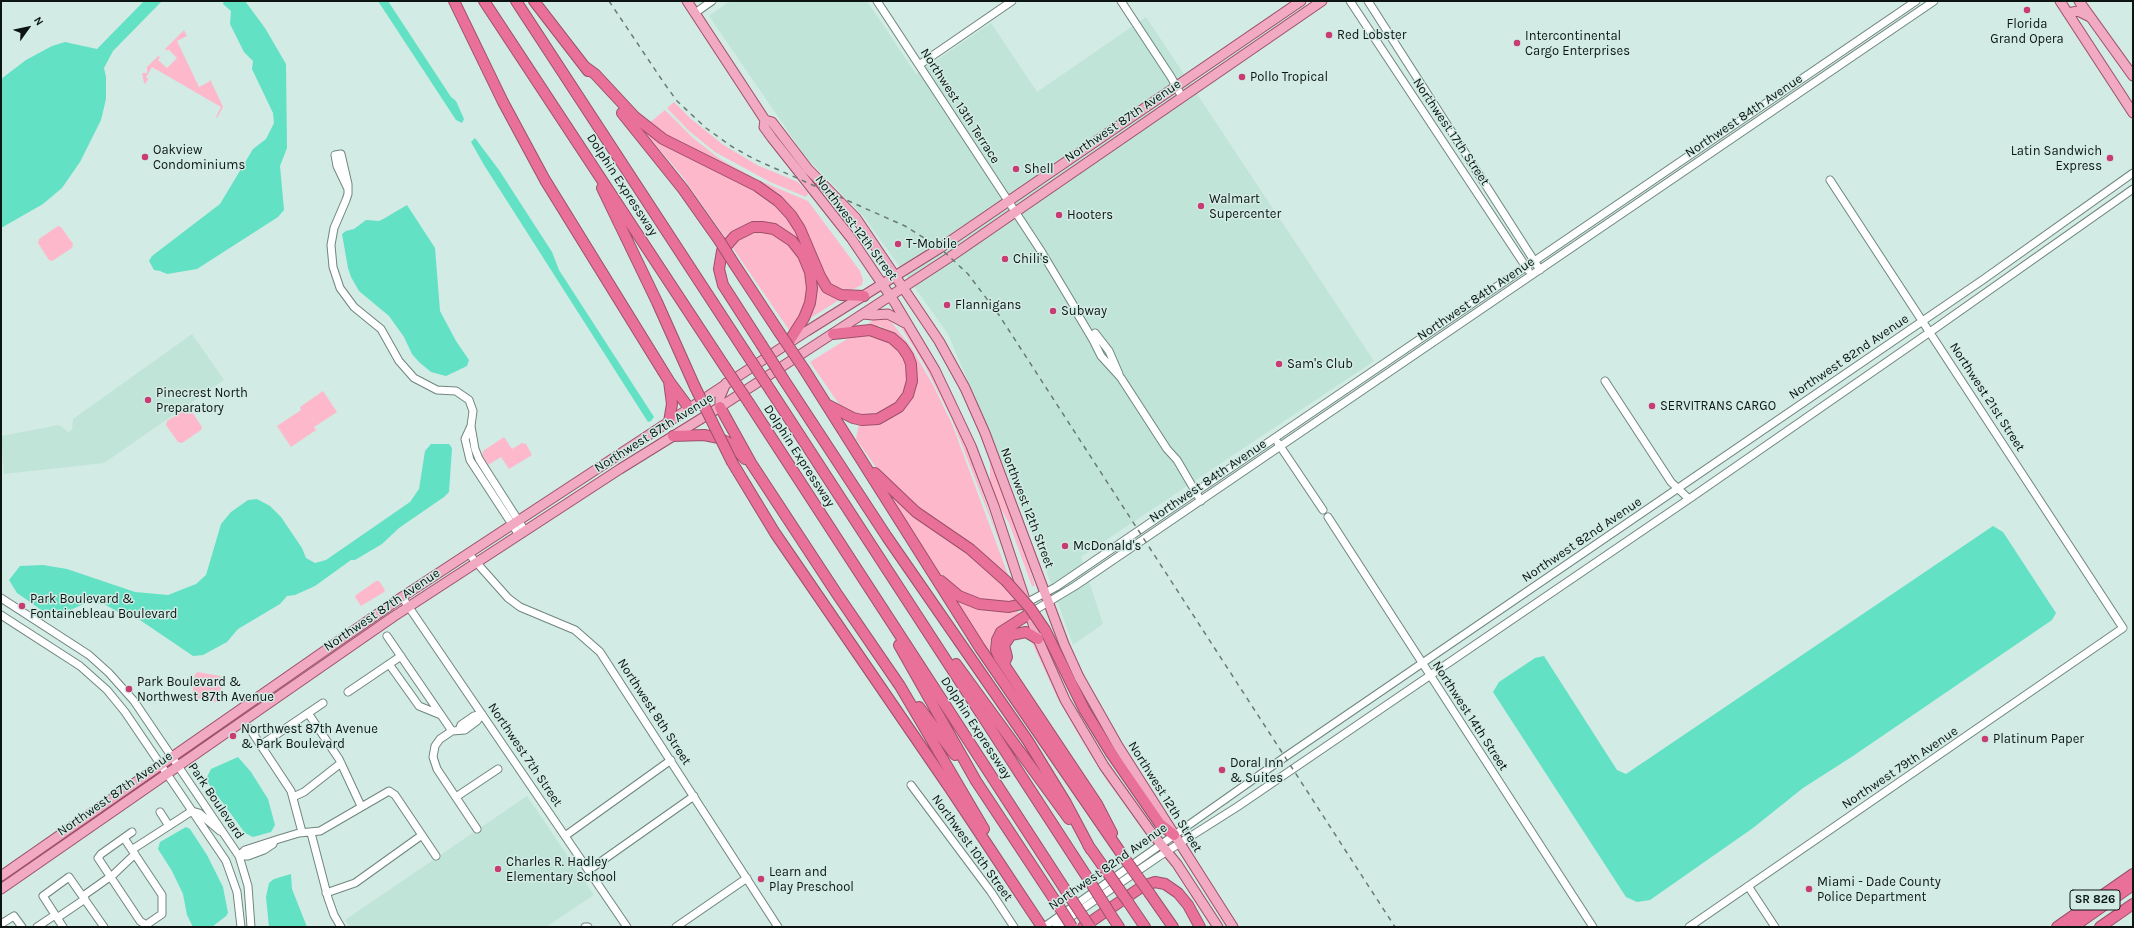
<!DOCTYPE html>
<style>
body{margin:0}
#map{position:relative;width:2134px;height:928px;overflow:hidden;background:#d2ebe4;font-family:Karla,sans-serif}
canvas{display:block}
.frame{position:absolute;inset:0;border:2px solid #0c1512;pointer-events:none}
.north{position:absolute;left:8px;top:8px;width:40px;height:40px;-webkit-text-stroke:3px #d2ebe4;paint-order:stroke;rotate:57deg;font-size:11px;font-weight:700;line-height:16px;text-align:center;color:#0c1512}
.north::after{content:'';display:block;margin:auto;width:14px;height:18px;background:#0c1512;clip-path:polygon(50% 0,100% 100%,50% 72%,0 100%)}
</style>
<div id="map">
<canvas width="2134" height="928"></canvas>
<div class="frame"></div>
<div class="north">N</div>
</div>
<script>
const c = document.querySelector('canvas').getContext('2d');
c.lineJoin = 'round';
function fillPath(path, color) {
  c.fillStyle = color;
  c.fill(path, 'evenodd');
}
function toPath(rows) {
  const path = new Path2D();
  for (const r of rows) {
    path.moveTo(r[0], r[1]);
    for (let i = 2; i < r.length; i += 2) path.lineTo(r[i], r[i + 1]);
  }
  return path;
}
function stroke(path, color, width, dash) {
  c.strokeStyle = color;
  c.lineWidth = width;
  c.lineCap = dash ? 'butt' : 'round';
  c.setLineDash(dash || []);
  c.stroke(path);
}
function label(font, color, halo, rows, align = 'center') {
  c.font = font + ' Karla,sans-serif';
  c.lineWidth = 3;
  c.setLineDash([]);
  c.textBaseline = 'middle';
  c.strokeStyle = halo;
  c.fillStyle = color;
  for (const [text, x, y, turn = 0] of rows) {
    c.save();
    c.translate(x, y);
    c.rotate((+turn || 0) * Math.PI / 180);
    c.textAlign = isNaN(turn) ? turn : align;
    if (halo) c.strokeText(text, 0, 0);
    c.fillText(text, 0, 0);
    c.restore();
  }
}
fillPath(toPath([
 [730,1,867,1,916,74,991,23,1037,92,1146,17,1374,361,1081,557,1103,624,1073,645,1037,545,948,334,864,217,805,156,709,16],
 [192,334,224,380,104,463,4,474,1,436,59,425,68,432,72,430,73,419],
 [527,796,594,895,546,927,350,927,345,920]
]), '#c1e4d9');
fillPath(toPath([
 [184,30,187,36,177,41,199,87,209,82,210,79,223,107,217,118,216,117,221,107,152,67,146,77,148,79,145,84,144,83,142,73,147,73,147,67,158,56,160,57,158,60,167,68,177,58,168,49,167,51,165,49],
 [674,102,690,118,722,144,757,165,798,182,808,193,806,197,770,182,715,152,689,131,667,108],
 [665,110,693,138,720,159,756,179,808,201,860,271,863,280,862,285,849,291,833,290,785,203,680,145,648,124],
 [639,125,740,180,785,211,804,245,801,247,772,226,727,240,682,176],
 [58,226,61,227,73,244,72,248,52,261,49,260,38,243,39,239],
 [748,231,772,232,794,247,807,271,808,302,797,321,789,330,730,244],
 [815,282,818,282,824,291,839,300,806,321],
 [888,318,911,347,933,385,952,424,1010,580,929,517,880,473,856,439,859,423,880,422,887,420,902,409,916,376,894,334,880,326,866,326,874,319],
 [896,319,903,326,929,369,962,435,1005,556,951,417,924,364],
 [874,333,899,348,909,373,905,395,888,413,860,417,841,407,810,362,847,339],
 [323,391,337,412,314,427,316,430,291,447,277,426,301,410,300,407],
 [186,409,190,409,202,427,201,430,182,443,178,442,166,425,167,421],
 [504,437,512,449,522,443,526,444,532,455,509,469,501,457,488,465,482,456,483,451],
 [990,462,1027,559,1035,586,1032,586,1009,523,997,502,990,481],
 [886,490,967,552,1013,593,1015,603,969,598,943,578],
 [376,581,379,581,385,590,384,592,361,606,355,597,356,595],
 [951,594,1017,609,1019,615,995,631,990,641,991,651,989,652],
 [1030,638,1035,644,1055,689,1082,740,1148,835,1108,782,1082,741,1057,697],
 [198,672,220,676,223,679,219,700,216,702,192,697,195,674]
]), '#feb8cc');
fillPath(toPath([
 [144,1,162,1,113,51,104,68,106,77,106,99,101,120,80,162,62,188,43,204,1,228,1,79,26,60,52,46,65,42,97,49],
 [224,1,245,1,265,28,286,64,287,148,280,166,284,210,278,217,197,269,167,274,160,271,154,270,149,261,152,256,220,204,253,149,266,139,274,123,273,113,252,69,253,61,244,52,230,24,231,11,223,4],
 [378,1,388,1,451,97,456,101,464,119,462,123,456,120],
 [475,138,499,170,552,252,559,270,654,417,651,421,648,422,484,165,471,142],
 [407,205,435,248,440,311,456,341,469,360,467,366,446,376,431,372,419,362,412,354,404,337,389,316,359,291,351,277,348,268,342,234,346,231,354,229,366,220,379,221,385,218],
 [431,444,449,444,452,448,449,492,444,497,399,528,382,544,355,560,351,560,315,586,295,595,287,596,280,604,238,629,227,642,203,655,193,656,137,618,120,613,104,604,88,602,66,612,47,614,17,593,9,580,20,566,43,565,67,569,135,592,168,595,196,584,206,575,221,524,231,512,248,500,257,499,270,506,281,517,302,548,306,558,315,563,326,560,410,502,419,489,425,451],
 [1993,526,2003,532,2056,613,2052,620,1853,756,1803,788,1753,828,1650,900,1637,902,1626,897,1493,692,1499,682,1535,658,1544,656,1617,770,1626,774],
 [238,757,251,772,268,799,275,825,271,832,253,837,245,833,208,783,207,777,211,769],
 [186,827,190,829,207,855,223,887,228,913,226,916,212,927,193,927,187,915,183,894,172,871,158,849,160,842],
 [291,874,292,889,307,927,269,927,266,897,269,883,274,879]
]), '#62e1c4');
const minor = toPath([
 [877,1,1041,251,1074,306,1077,313,1093,340,1101,356,1121,378,1167,449,1177,460,1201,501],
 [1121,1,1171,77,1182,97],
 [1350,1,1528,270],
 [1368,1,1540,270],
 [695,13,712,1],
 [919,65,1012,1],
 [348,189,337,166,335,155,341,154,348,184,348,194,346,200,334,228,331,245,333,267,340,288,354,307,381,329,399,361,414,378,437,390,456,391,469,400,473,411,471,426,465,439,470,460,519,535],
 [1095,333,1109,351,1119,374],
 [1605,381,1671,482,1689,499],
 [471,426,475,449,479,459,525,531],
 [1278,443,1323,510],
 [1328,517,1593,927],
 [468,553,508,598,520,607,575,630,600,652,778,927],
 [402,597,627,927],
 [1,598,89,655,109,673,134,701,239,856,248,886,251,927],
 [1026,603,1056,587,1916,1],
 [1030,613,1075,586,1934,1],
 [1,615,80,666,107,690,125,712,226,861,237,892,241,927],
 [387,636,452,731],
 [389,664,419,706,441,715],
 [348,692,401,656],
 [308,713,339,759,361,806],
 [250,729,291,791,302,832],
 [459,730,461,725,474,716,482,714],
 [261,745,323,703],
 [911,785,991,892,1014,927],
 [293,797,304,792,341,763],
 [456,797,498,769],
 [192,811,199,813,220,831],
 [160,812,169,826],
 [477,829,437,769,433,757,435,746,440,739,452,731,465,730,477,721,482,714],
 [311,833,328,898,334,915,341,927],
 [565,836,671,760],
 [124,838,162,895,162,914,146,925,140,921,98,858,101,854,132,832],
 [274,841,273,844,264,850,248,856,239,856,245,850,279,839,299,833,320,831,389,791,395,795,436,856],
 [133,849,192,811],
 [589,870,694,796],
 [1748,886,1775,927],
 [326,893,355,883,422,835],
 [83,896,114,874,135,854],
 [57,918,85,899],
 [1,924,14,916,22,927],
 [37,927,55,915],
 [63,927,43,896,69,877,104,927],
 [585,927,588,927],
 [676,927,747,878],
 [1044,927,1285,757,1984,279,2133,173],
 [1056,927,1158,857,1237,807,1689,499,1930,332,2133,189],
 [1689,927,2123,628,1830,180]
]);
const major = toPath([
 [687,1,765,120,772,122,808,169,856,218,939,341,965,388,985,433,1064,644,1079,677,1118,746,1233,927],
 [2060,1,2133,113],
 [2079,1,2133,76],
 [2068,13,2078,11,2090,17],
 [765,120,764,127,772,138,851,238,895,303,935,370,971,446,994,506,1038,639,1065,700,1104,766,1151,832,1177,864,1218,927],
 [863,314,873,315,888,314,905,323],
 [720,407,720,397,726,383],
 [1,876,402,597,807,331,940,248,1301,1],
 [1,889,393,617,620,469,720,407,950,257,1322,1]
]);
const highway = toPath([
 [454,1,503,102,545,180,669,381,689,408],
 [484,1,725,367],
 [516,1,744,350],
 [534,1,588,71],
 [584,66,595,74,635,117,663,139,757,186,778,201,791,215,800,229,820,276,827,288,841,295,864,296],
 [622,113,683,189,719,240],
 [602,188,657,302,695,387],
 [731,259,779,332],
 [761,344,723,285,719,269,722,251,735,236,753,227,762,227,774,229,792,241,803,255,810,272,812,288,810,303,804,318,788,343],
 [804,369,980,648,1123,856],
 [784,380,887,537,1028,741,1066,803,1091,850],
 [771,391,1089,880],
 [749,403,1068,894],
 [828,405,853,418,862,420,878,419,899,407,908,395,912,381,911,364,908,356,902,347,892,338,870,330,833,334],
 [720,407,751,463,837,594,900,686,984,829],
 [669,422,672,404,669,381],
 [673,436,704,435,719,438,731,444,745,459],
 [732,462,775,533,949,787,1042,927],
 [875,473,916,512,970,549,1006,581],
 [941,581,959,596,979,604,1009,607,1026,603],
 [1029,614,1001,632,997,640,996,650,999,657,1097,804,1112,833],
 [1045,630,1084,709,1111,753,1160,824,1174,835],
 [899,645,976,781,1056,902],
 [956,664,1069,819],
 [1004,664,1007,657,1004,645,1011,635,1026,632,1038,639],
 [919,707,955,755],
 [1088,845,1105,869],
 [1150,894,1173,927],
 [1128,902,1145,927],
 [1111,915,1119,927],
 [1083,927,1143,886,1155,882,1165,884,1178,893,1188,905,1200,927],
 [2057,927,2133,874],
 [2073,927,2133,885],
 [2100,927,2133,904]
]);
stroke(minor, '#6f867f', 9);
stroke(major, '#9c506a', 11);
stroke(highway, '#9c506a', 12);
stroke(minor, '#fff', 7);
stroke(major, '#f2a9c2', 9);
stroke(highway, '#e97099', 10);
stroke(toPath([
 [609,1,664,83,677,101,706,128,731,146,754,159,905,226,940,248,968,274,999,315,1395,927]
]), '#697a75', 1.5, [5, 5]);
const highwayBridge = toPath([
 [719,240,731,259],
 [779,332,804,369],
 [761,344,784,380],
 [744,350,771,391],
 [725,367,749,403],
 [695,387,732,462],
 [1006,581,1030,608,1045,630],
 [1123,856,1150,894],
 [1105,869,1128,902],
 [1089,880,1111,915],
 [1068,894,1090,927],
 [1056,902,1072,927]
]);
stroke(highwayBridge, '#9c506a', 12, []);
stroke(highwayBridge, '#e97099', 10);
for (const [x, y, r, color] of [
 [2027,10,4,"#c73c73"],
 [1329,35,4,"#c73c73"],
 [1517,43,4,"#c73c73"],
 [1242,77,4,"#c73c73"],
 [145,157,4,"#c73c73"],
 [2110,158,4,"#c73c73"],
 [1016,169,4,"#c73c73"],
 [1201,206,4,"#c73c73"],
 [1059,215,4,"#c73c73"],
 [898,244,4,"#c73c73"],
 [1005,259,4,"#c73c73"],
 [947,305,4,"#c73c73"],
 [1053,311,4,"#c73c73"],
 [1279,364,4,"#c73c73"],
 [148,400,4,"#c73c73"],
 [1652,406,4,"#c73c73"],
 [1065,546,4,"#c73c73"],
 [22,606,4,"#c73c73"],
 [129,689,4,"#c73c73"],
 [233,736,4,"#c73c73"],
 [1985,739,4,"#c73c73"],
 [1222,770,4,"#c73c73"],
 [498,869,4,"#c73c73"],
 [761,879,4,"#c73c73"],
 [1809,889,4,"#c73c73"]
]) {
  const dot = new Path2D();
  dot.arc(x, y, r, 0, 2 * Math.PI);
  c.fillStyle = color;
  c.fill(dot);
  stroke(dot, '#d2ebe4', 1.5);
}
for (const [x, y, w] of [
 [2095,900,50]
]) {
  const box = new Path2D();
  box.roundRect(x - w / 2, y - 10, w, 20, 3);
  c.fillStyle = '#d2ebe4';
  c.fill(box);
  stroke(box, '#0c1512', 1);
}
label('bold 12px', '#0c1512', null, [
 ["SR 826",2095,900]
]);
label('13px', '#0c1512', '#d2ebe4', [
 ["Florida",2027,24,"center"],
 ["Grand Opera",2027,39,"center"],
 ["Red Lobster",1337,35],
 ["Intercontinental",1525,36],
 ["Cargo Enterprises",1525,51],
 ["Pollo Tropical",1250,77],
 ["Oakview",153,150],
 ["Condominiums",153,165],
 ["Latin Sandwich",2102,151,"right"],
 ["Express",2102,166,"right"],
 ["Shell",1024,169],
 ["Walmart",1209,199],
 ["Supercenter",1209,214],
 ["Hooters",1067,215],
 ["T-Mobile",906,244],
 ["Chili's",1013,259],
 ["Flannigans",955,305],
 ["Subway",1061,311],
 ["Sam's Club",1287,364],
 ["Pinecrest North",156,393],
 ["Preparatory",156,408],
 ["SERVITRANS CARGO",1660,406],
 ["McDonald's",1073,546],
 ["Park Boulevard &",30,599],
 ["Fontainebleau Boulevard",30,614],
 ["Park Boulevard &",137,682],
 ["Northwest 87th Avenue",137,697],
 ["Northwest 87th Avenue",241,729],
 ["& Park Boulevard",241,744],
 ["Platinum Paper",1993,739],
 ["Doral Inn",1230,763],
 ["& Suites",1230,778],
 ["Charles R. Hadley",506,862],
 ["Elementary School",506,877],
 ["Learn and",769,872],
 ["Play Preschool",769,887],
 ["Miami - Dade County",1817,882],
 ["Police Department",1817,897]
], 'left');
label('13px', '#0c1512', '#d2ebe4', [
 ["Northwest 13th Terrace",960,106,57],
 ["Northwest 84th Avenue",1744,116,-34],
 ["Northwest 87th Avenue",1123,121,-34],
 ["Northwest 17th Street",1451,132,56],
 ["Dolphin Expressway",622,185,57],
 ["Northwest 12th Street",856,228,53],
 ["Northwest 84th Avenue",1476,299,-34],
 ["Northwest 82nd Avenue",1849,357,-34],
 ["Northwest 21st Street",1987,397,57],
 ["Northwest 87th Avenue",654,433,-32],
 ["Dolphin Expressway",799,456,57],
 ["Northwest 84th Avenue",1208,481,-34],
 ["Northwest 12th Street",1027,508,69],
 ["Northwest 82nd Avenue",1582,540,-34],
 ["Northwest 87th Avenue",382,610,-34],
 ["Northwest 8th Street",654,712,57],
 ["Northwest 14th Street",1470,716,57],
 ["Dolphin Expressway",976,728,57],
 ["Northwest 7th Street",525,755,56],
 ["Northwest 79th Avenue",1900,768,-34],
 ["Northwest 87th Avenue",115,794,-35],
 ["Northwest 12th Street",1165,797,58],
 ["Park Boulevard",216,801,56],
 ["Northwest 10th Street",972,848,54],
 ["Northwest 82nd Avenue",1108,867,-35]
]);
</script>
